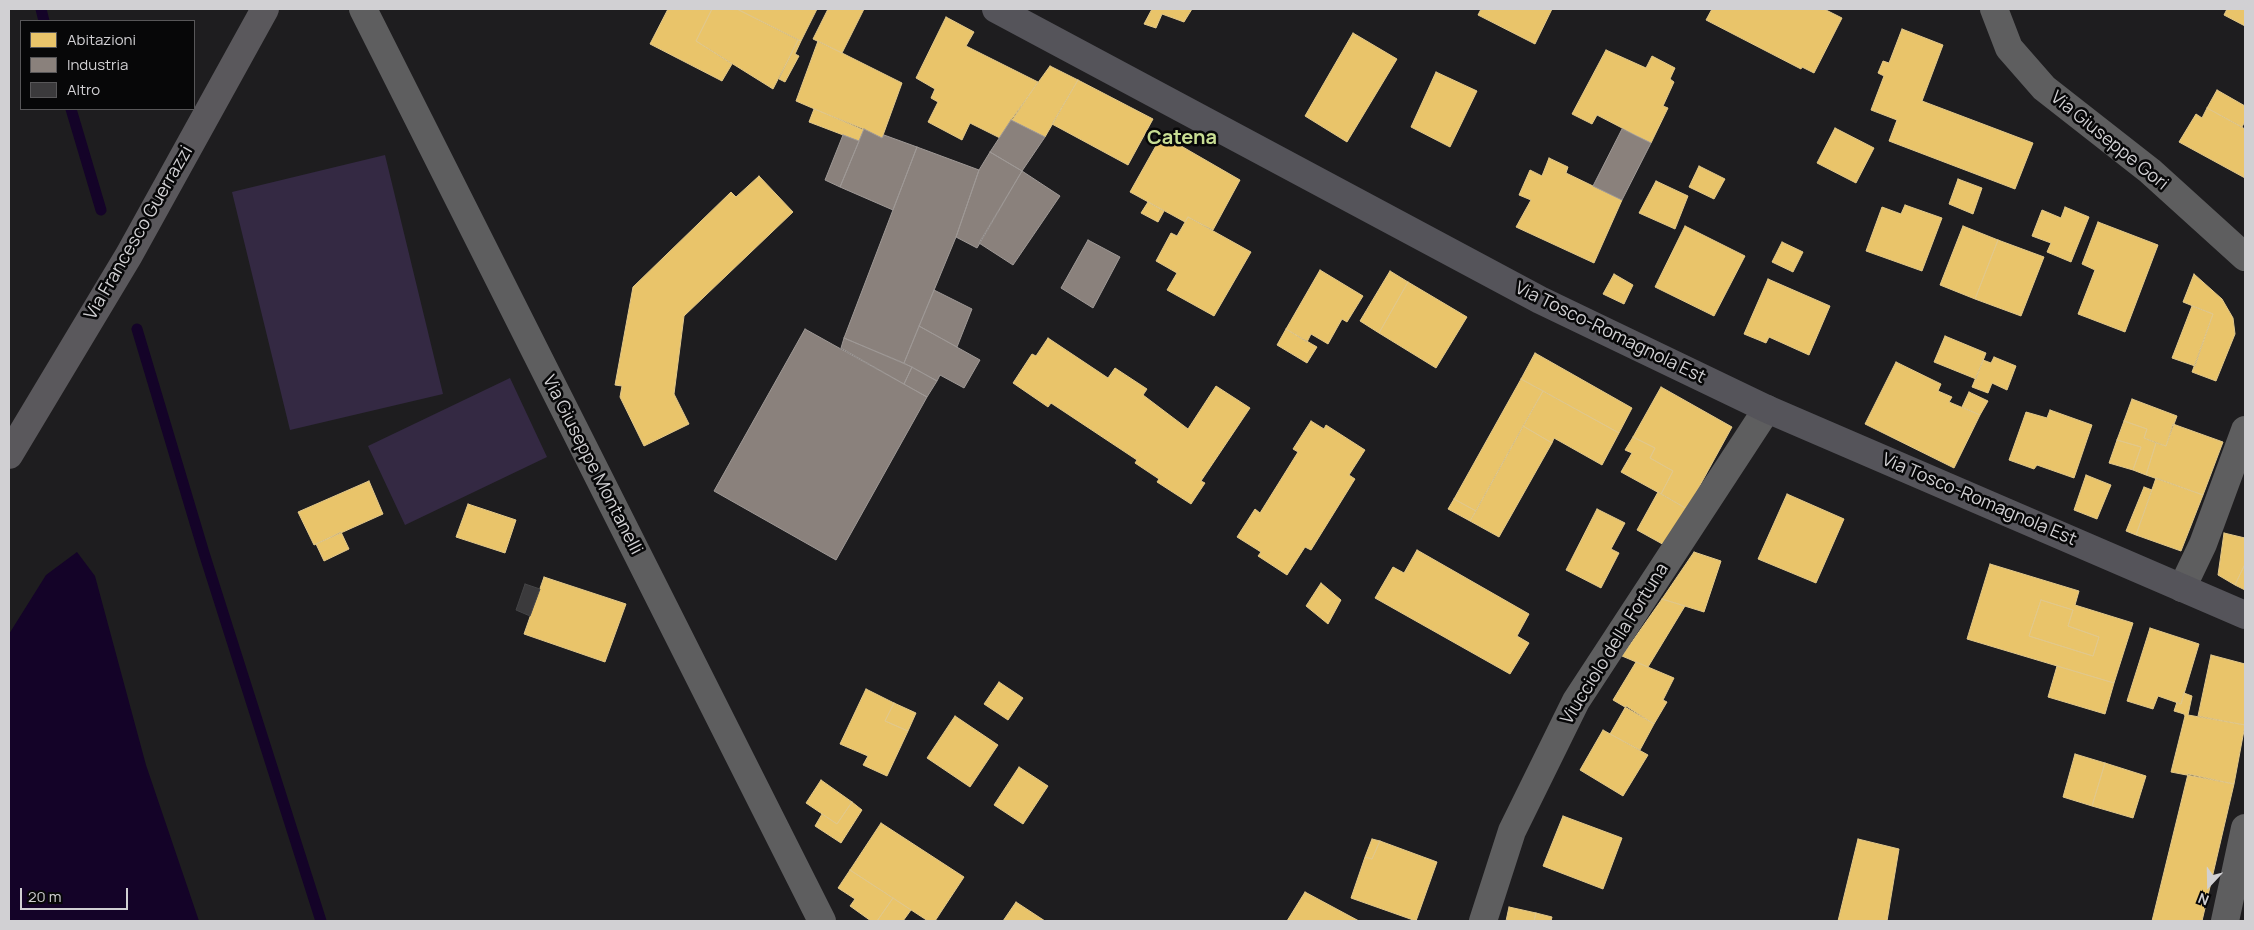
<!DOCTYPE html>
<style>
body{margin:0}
#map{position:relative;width:2254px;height:930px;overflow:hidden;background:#1e1d1f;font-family:Manrope,sans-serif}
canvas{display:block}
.frame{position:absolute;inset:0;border:10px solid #d1d0d3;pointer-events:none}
.legend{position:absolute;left:20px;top:20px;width:175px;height:90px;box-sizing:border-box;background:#070708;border:1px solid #585759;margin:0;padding:6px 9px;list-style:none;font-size:15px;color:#d1d0d3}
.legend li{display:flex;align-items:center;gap:10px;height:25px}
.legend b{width:25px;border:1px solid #585759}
.north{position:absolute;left:2184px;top:860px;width:50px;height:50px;-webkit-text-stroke:4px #070708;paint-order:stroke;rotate:201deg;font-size:14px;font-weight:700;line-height:20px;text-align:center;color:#d1d0d3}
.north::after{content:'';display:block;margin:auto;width:18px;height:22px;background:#d1d0d3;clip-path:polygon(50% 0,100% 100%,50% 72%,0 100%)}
.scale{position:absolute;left:20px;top:888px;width:108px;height:22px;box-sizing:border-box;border:2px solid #d1d0d3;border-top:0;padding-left:6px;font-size:15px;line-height:18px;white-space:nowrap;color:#d1d0d3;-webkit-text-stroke:4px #070708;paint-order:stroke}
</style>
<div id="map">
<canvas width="2254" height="930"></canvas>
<div class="frame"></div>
<ul class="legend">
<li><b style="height:14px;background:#e9c46a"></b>Abitazioni</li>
<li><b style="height:14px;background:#8a817c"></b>Industria</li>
<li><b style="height:14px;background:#3b3a3c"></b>Altro</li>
</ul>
<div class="north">N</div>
<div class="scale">20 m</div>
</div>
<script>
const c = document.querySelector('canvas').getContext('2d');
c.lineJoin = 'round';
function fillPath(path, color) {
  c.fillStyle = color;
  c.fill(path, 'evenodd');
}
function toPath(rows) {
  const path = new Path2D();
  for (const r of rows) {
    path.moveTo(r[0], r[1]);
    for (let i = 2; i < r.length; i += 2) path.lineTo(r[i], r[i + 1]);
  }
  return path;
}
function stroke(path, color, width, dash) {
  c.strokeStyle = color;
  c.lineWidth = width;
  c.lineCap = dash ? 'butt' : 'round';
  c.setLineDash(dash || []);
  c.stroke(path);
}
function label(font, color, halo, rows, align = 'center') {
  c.font = font + ' Manrope,sans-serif';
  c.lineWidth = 5;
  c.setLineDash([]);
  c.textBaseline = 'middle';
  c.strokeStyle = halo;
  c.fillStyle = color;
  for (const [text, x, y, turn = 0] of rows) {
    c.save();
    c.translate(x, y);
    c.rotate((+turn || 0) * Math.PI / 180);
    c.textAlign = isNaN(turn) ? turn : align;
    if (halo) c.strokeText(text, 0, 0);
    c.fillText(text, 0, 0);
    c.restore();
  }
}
fillPath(toPath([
 [385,155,443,394,290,430,232,192],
 [510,378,547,457,405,525,368,446]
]), '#342943');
fillPath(toPath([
 [77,552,95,576,146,765,199,921,9,921,9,634,46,575]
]), '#140328');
const homes = toPath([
 [668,9,712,9,696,41,732,64,722,81,650,44,668,9],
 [712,9,737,9,798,40,773,89,696,41,712,9],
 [737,9,817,9,801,41,737,9],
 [828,9,864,9,842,53,813,39,828,9],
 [1152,9,1192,9,1184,22,1162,14,1156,28,1144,24,1152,9],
 [1481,9,1552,9,1535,44,1478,15,1481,9],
 [1712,9,1824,9,1842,18,1814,73,1802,67,1801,69,1706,20,1712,9],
 [2227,9,2245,9,2245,26,2224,15,2227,9],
 [946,17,974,32,966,46,1038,82,1000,138,970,123,962,140,928,122,938,102,931,98,935,89,916,78,946,17],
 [1902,29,1943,45,1922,101,2033,143,2015,189,1889,141,1897,120,1871,110,1884,76,1878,73,1883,61,1889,63,1902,29],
 [1353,33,1397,59,1347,142,1305,116,1353,33],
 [798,40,801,41,795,54,799,56,785,82,779,79,798,40],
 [818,41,902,83,882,138,796,101,818,41],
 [1606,50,1646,68,1652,56,1675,68,1670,79,1674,82,1663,106,1668,108,1651,143,1597,115,1592,124,1572,114,1606,50],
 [1050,66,1078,80,1045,137,1011,120,1050,66],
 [1436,72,1477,91,1450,147,1411,127,1436,72],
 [1078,80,1153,119,1128,165,1052,124,1078,80],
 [2217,90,2245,106,2245,121,2242,127,2207,108,2217,90],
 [2207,108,2245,129,2245,178,2179,142,2196,114,2202,118,2207,108],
 [814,109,864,129,859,141,809,122,814,109],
 [1835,128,1874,148,1856,183,1817,163,1835,128],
 [1162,135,1240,180,1213,230,1188,217,1185,222,1130,192,1162,135],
 [1549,158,1568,167,1566,173,1622,200,1594,263,1516,227,1531,200,1519,195,1530,170,1542,176,1549,158],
 [1699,166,1725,179,1714,199,1689,187,1699,166],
 [759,176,793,212,684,316,674,394,689,424,644,446,620,397,622,386,615,385,633,287,731,192,736,197,759,176],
 [1958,179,1982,188,1973,214,1949,204,1958,179],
 [1656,181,1688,196,1675,229,1639,213,1656,181],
 [1148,202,1164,211,1158,222,1141,213,1148,202],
 [1905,205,1942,218,1922,271,1866,251,1882,207,1901,214,1905,205],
 [2065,207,2089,217,2071,262,2047,252,2051,243,2032,236,2042,210,2061,218,2065,207],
 [1188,217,1251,252,1214,316,1167,290,1177,273,1156,261,1171,233,1177,236,1188,217],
 [2098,222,2158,245,2125,332,2078,314,2095,270,2082,264,2098,222],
 [1685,226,1745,256,1714,316,1655,287,1685,226],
 [1963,226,1998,240,1975,299,1940,285,1963,226],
 [1998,240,2044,257,2021,316,1975,299,1998,240],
 [1782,242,1803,252,1793,272,1772,262,1782,242],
 [1320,270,1363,296,1347,322,1342,319,1328,344,1311,334,1307,342,1286,329,1320,270],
 [1390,271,1408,282,1379,333,1360,321,1390,271],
 [1614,274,1633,285,1624,304,1603,294,1614,274],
 [2194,274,2222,299,2233,318,2235,334,2216,381,2192,372,2213,314,2183,302,2194,274],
 [1768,279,1830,306,1809,355,1769,337,1766,343,1744,334,1768,279],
 [1408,282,1467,317,1436,368,1379,333,1408,282],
 [2192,306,2213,314,2195,366,2172,358,2192,306],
 [1286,329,1317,347,1307,363,1277,345,1286,329],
 [1945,336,1986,353,1976,379,1934,362,1945,336],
 [1048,338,1108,378,1115,368,1147,389,1143,395,1188,429,1216,386,1250,408,1201,481,1205,483,1191,504,1157,482,1159,479,1135,463,1137,460,1051,403,1048,407,1013,383,1032,354,1036,356,1048,338],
 [1535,353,1632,408,1619,433,1521,379,1535,353],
 [1994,357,2016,366,2007,390,1992,383,1988,393,1972,387,1983,360,1991,363,1994,357],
 [1896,362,1941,384,1938,391,1952,397,1949,402,1980,415,1954,468,1865,424,1896,362],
 [1521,379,1543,391,1476,511,1454,499,1521,379],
 [1661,387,1732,427,1687,509,1661,494,1673,471,1650,458,1655,448,1633,437,1661,387],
 [1543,391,1619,433,1602,465,1554,438,1552,443,1523,426,1543,391],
 [1969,392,1988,401,1980,415,1962,407,1969,392],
 [2132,399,2177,416,2166,446,2144,438,2147,429,2124,421,2132,399],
 [2050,410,2092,425,2074,478,2037,465,2034,469,2009,460,2026,412,2047,418,2050,410],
 [1311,421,1324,429,1326,425,1365,450,1349,475,1355,479,1311,550,1305,547,1287,575,1258,556,1261,552,1237,537,1255,509,1260,513,1298,452,1293,449,1311,421],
 [2124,421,2147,429,2144,438,2156,443,2146,475,2133,470,2141,447,2117,440,2124,421],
 [2173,424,2223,442,2203,495,2146,475,2156,443,2166,446,2173,424],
 [1523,426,1552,443,1499,537,1470,521,1523,426],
 [1633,437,1655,448,1650,458,1673,471,1661,494,1621,472,1632,453,1625,450,1633,437],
 [2117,440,2141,447,2133,470,2109,463,2117,440],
 [2086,475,2111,485,2097,519,2074,510,2086,475],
 [2156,478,2203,495,2181,551,2136,535,2156,478],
 [369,481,383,514,314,545,298,512,369,481],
 [2144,487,2152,490,2136,535,2126,531,2144,487],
 [1658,492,1687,509,1666,546,1637,530,1658,492],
 [1787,494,1844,519,1816,583,1758,559,1787,494],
 [1454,499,1476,511,1470,521,1448,509,1454,499],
 [468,504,516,520,505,553,456,537,468,504],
 [1597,509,1625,523,1611,549,1619,553,1601,588,1566,570,1597,509],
 [341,532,349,549,324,561,316,544,341,532],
 [2224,533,2245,538,2245,564,2235,585,2218,575,2224,533],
 [1417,550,1529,614,1517,636,1529,643,1510,674,1375,598,1393,567,1404,573,1417,550],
 [1694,552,1721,561,1704,612,1662,599,1694,552],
 [1990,564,2079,591,2075,605,2133,623,2114,683,1967,639,1990,564],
 [2041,600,2073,610,2068,626,2099,637,2093,656,2029,636,2041,600],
 [2245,564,2245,590,2235,585,2245,564],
 [544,577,626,604,605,662,524,634,544,577],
 [1321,583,1341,600,1328,624,1306,606,1321,583],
 [1662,599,1685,606,1648,667,1622,656,1662,599],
 [2041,600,2073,610,2068,626,2099,637,2093,656,2029,636,2041,600],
 [2150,628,2199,644,2181,704,2158,696,2153,709,2127,701,2150,628],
 [2211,655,2245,664,2245,725,2198,716,2211,655],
 [1636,662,1674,678,1663,700,1667,702,1654,724,1613,700,1636,662],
 [2057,666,2114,683,2105,714,2048,697,2057,666],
 [999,682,1023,698,1008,720,984,704,999,682],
 [866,689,894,703,885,721,908,731,887,776,863,765,868,756,840,744,866,689],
 [2184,693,2192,696,2188,715,2245,725,2234,784,2171,772,2185,716,2184,714,2174,711,2177,702,2181,704,2184,693],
 [894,703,916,713,908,731,885,721,894,703],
 [1626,706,1654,724,1640,750,1610,734,1626,706],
 [955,716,998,745,970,787,927,758,955,716],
 [1603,730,1648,755,1623,796,1580,770,1603,730],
 [2075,754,2105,763,2092,806,2063,797,2075,754],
 [2105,763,2146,776,2133,818,2092,806,2105,763],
 [1019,767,1048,786,1023,824,994,805,1019,767],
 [2188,774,2234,784,2202,921,2152,921,2188,774],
 [821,780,852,802,837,824,806,803,821,780],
 [852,802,862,810,841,843,815,826,822,814,837,824,852,802],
 [1563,816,1622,838,1603,889,1543,866,1563,816],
 [881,823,964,877,935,921,928,921,850,870,881,823],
 [1372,839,1380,841,1372,859,1365,857,1372,839],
 [1858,839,1899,849,1887,921,1838,921,1858,839],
 [1380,841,1437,862,1416,921,1351,898,1365,857,1372,859,1380,841],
 [850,870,893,898,877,921,871,921,850,906,855,899,838,888,850,870],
 [1305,892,1359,921,1287,921,1305,892],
 [893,898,911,910,903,921,877,921,893,898],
 [1016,902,1045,921,1003,921,1016,902],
 [1509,907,1536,913,1534,921,1506,921,1509,907],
 [1536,913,1552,917,1551,921,1534,921,1536,913]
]);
fillPath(homes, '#e9c46a');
stroke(homes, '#e2c88a', 1);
const industry = toPath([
 [1011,120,1045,137,1022,171,990,152,1011,120],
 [864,129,882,138,884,135,917,147,893,210,840,187,864,129],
 [1622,129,1651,143,1622,200,1593,186,1622,129],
 [843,135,859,141,840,187,825,180,843,135],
 [917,147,979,170,956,237,904,363,844,338,917,147],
 [990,152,1022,171,977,248,956,237,979,170,990,152],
 [1022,171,1060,196,1013,265,979,243,1022,171],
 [1088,240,1120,257,1093,308,1061,288,1088,240],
 [934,290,972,309,957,347,919,326,934,290],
 [919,326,980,360,964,388,940,375,937,381,904,363,919,326],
 [805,329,927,397,836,560,714,491,805,329],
 [844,338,912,367,904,384,841,348,844,338],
 [912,367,937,381,927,397,904,384,912,367]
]);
fillPath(industry, '#8a817c');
stroke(industry, '#9f9996', 1);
stroke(toPath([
 [41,9,44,21],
 [71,109,101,210],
 [137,329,204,553,321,921]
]), '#140328', 11);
const building = toPath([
 [525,584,540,589,530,616,516,610,525,584]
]);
fillPath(building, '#3b3a3c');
stroke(building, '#444446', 1);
stroke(toPath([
 [363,9,822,921],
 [1994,9,2009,48,2044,88,2150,171,2245,257],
 [2182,588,2203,544,2245,430],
 [1483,921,1512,831,1576,701,1767,409],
 [2225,921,2245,828]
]), '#5e5e5f', 28);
stroke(toPath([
 [9,455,129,255,265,9]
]), '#5a585c', 28);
stroke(toPath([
 [996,9,1540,300,1767,409,2245,615]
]), '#55545a', 28);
label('18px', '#d1d0d3', '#070708', [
 ["Via Giuseppe Gori",2109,141,39],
 ["Via Francesco Guerrazzi",139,233,-60],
 ["Via Tosco-Romagnola Est",1610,333,26],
 ["Via Giuseppe Montanelli",592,465,63],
 ["Via Tosco-Romagnola Est",1979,500,23],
 ["Viucciolo della Fortuna",1615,644,-58]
]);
label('bold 20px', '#c8dd93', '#070708', [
 ["Catena",1182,138]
]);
</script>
